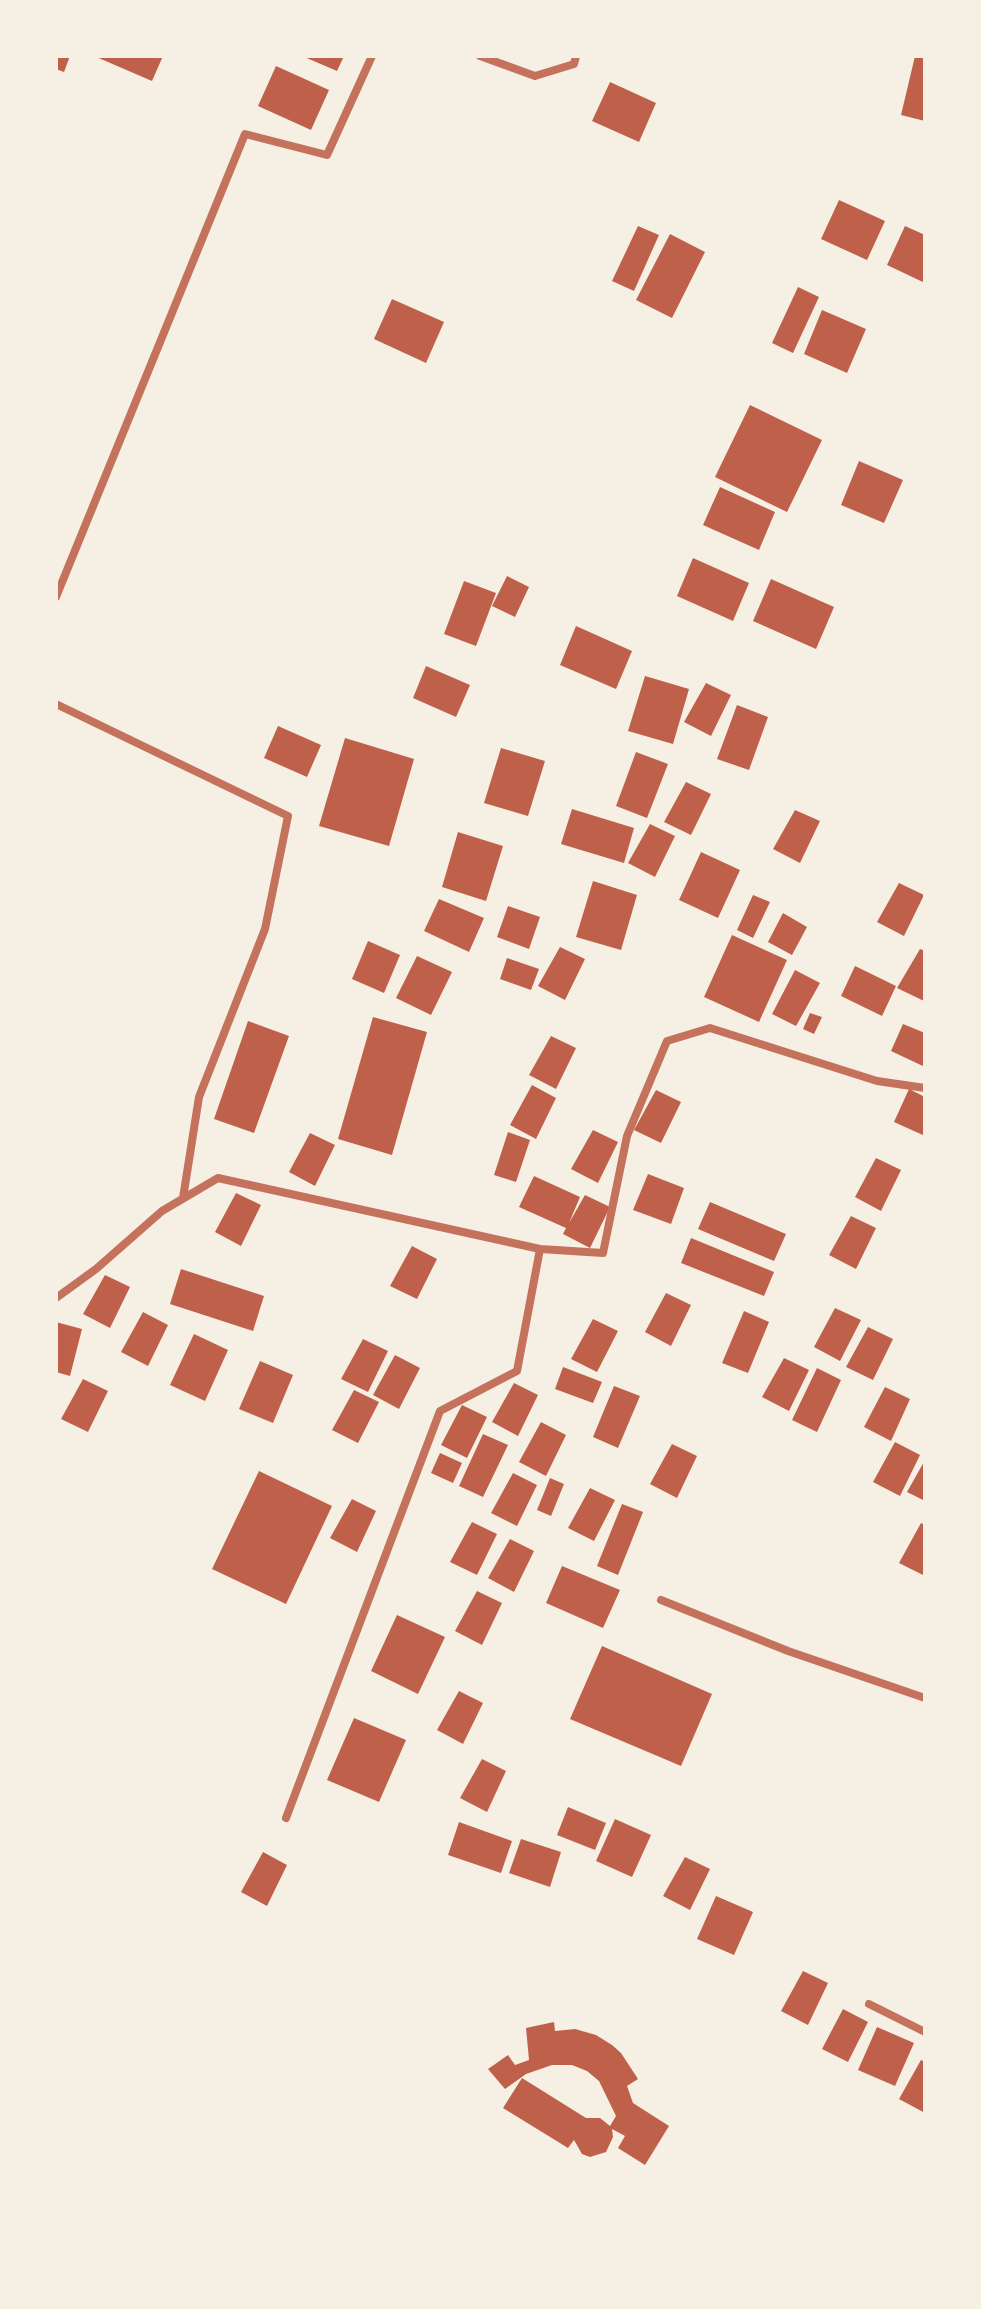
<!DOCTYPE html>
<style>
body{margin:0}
#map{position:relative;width:981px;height:2309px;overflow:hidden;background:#f6efe4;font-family:"Playfair Display",serif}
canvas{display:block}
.frame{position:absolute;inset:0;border:58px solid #f6efe4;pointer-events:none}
</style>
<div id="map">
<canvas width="981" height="2309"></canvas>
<div class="frame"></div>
</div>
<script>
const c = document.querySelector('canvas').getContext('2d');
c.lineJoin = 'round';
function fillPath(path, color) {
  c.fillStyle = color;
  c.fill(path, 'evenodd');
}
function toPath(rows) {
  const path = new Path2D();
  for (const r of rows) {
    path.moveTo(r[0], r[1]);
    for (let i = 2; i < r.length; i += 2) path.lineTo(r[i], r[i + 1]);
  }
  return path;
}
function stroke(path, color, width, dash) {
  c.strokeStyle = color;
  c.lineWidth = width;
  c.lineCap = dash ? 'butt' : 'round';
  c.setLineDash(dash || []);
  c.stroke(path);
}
fillPath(toPath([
 [56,56,70,56,64,72,56,69],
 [94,56,163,56,152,81],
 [302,56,344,56,337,71],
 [915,56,925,56,925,121,901,115],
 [276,66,329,90,311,130,258,106],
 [610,82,656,103,639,142,592,121],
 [839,200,885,221,867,260,821,239],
 [638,226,659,235,634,291,612,281],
 [905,226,925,235,925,283,887,265],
 [670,234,705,252,672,318,636,300],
 [798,287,819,297,793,353,772,343],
 [392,299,444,322,426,363,374,339],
 [822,310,866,329,847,373,804,354],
 [750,405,822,440,787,512,715,477],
 [859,461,903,480,884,523,841,505],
 [720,487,775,512,759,550,703,525],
 [693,558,749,583,733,621,677,596],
 [507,576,529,587,515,617,492,606],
 [771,579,834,607,816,649,753,621],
 [464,581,496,593,476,646,444,634],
 [576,626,632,651,616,689,560,665],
 [426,666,470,685,456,717,413,698],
 [645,676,689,689,673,744,628,731],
 [706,683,731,695,711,736,684,722],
 [737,705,768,717,749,770,717,759],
 [278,726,321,745,307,777,264,758],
 [345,738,414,759,389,846,319,826],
 [501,748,545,761,528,816,484,803],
 [636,752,668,764,647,818,616,806],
 [686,782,711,794,691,835,664,822],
 [572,809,634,828,624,863,561,844],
 [795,810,820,821,800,863,773,849],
 [650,824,675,836,655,877,628,863],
 [458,832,503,846,486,901,442,887],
 [701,852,740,870,718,918,679,900],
 [593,881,637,895,621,950,576,937],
 [899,883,924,895,904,936,877,922],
 [753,895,770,902,753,938,737,930],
 [439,899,484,918,469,952,424,931],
 [508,906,540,917,529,949,497,937],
 [783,913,807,927,792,955,768,942],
 [732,935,787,960,759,1022,704,997],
 [368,941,400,955,384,993,352,979],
 [560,947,585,959,565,1000,538,986],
 [920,949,925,951,924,1001,897,988],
 [417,956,452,972,431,1015,396,998],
 [507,958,539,969,531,990,500,979],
 [855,966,896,986,882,1016,841,996],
 [795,970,820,983,796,1026,772,1014],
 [810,1013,822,1017,814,1034,803,1029],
 [373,1017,427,1032,392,1155,338,1139],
 [248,1021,289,1036,254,1133,214,1119],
 [903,1024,925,1033,925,1067,891,1051],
 [551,1036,576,1048,556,1089,529,1075],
 [532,1085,556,1098,536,1139,510,1125],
 [909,1089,925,1097,925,1136,894,1122],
 [656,1090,681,1102,661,1143,634,1130],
 [593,1130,618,1142,598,1183,571,1169],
 [508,1132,530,1140,516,1182,494,1175],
 [310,1133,335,1145,315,1186,289,1172],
 [876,1158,901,1170,881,1211,855,1197],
 [648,1174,684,1188,671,1224,633,1210],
 [534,1176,580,1197,569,1223,585,1195,610,1207,590,1248,563,1234,566,1228,519,1207],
 [236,1193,261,1205,241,1246,215,1232],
 [710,1202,786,1234,774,1261,698,1229],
 [851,1216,876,1228,856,1269,829,1255],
 [691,1238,774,1272,764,1296,681,1263],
 [412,1246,437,1259,417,1299,390,1286],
 [181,1269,264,1296,253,1331,170,1304],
 [105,1275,130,1287,110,1328,83,1314],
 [666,1293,691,1305,671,1346,645,1332],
 [835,1308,861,1320,840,1361,814,1347],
 [744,1311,769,1322,748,1373,722,1363],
 [143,1312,168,1325,148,1366,121,1352],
 [593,1319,618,1331,597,1372,571,1359],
 [56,1322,82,1329,70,1376,56,1372],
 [868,1327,893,1339,873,1380,846,1367],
 [194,1334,228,1350,205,1401,170,1385],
 [363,1339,388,1351,368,1392,341,1379],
 [395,1355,420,1368,399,1409,373,1395],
 [784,1358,809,1370,789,1411,762,1397],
 [260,1361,293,1375,273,1423,239,1409],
 [563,1367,602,1382,593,1403,555,1389],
 [817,1368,841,1380,817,1432,792,1420],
 [83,1379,108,1391,88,1432,61,1419],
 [514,1383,538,1395,518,1436,492,1422],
 [614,1386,640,1396,618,1448,593,1437],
 [885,1387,910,1399,891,1441,864,1427],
 [354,1390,379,1402,358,1443,332,1430],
 [462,1405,487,1417,467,1458,441,1445],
 [541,1422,566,1435,546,1476,519,1462],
 [483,1434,508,1445,483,1497,459,1486],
 [895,1442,920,1455,900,1496,873,1482],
 [672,1444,697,1456,677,1498,650,1484],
 [440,1453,462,1463,453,1483,431,1473],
 [925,1460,925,1501,907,1492],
 [259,1471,332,1506,286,1604,212,1569],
 [513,1473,537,1485,517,1526,491,1513],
 [550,1478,564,1484,551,1516,537,1510],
 [590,1488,615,1500,594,1541,568,1528],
 [352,1499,376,1511,357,1552,330,1538],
 [622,1504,643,1512,618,1575,597,1566],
 [472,1522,497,1534,477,1575,450,1562],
 [921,1523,925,1525,925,1576,899,1563],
 [510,1539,534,1551,514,1592,488,1578],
 [562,1566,620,1590,603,1628,546,1603],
 [477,1591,502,1603,482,1645,455,1631],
 [397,1615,445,1637,418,1694,371,1671],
 [602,1646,712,1694,681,1766,570,1719],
 [459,1691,483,1703,463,1744,437,1730],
 [354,1718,406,1740,379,1802,327,1780],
 [482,1759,506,1771,487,1812,460,1798],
 [568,1807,606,1823,595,1850,557,1835],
 [615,1819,651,1835,632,1877,596,1861],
 [459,1822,512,1841,501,1873,448,1855],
 [521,1839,561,1852,550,1887,509,1873],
 [263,1852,287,1865,267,1906,241,1892],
 [685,1857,710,1869,690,1910,663,1896],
 [716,1896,753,1912,734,1955,697,1939],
 [803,1971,828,1983,808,2025,781,2011],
 [843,2009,868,2022,848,2062,822,2049],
 [554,2022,555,2031,575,2029,596,2035,612,2045,621,2053,638,2079,627,2086,633,2103,669,2126,645,2165,618,2148,625,2136,612,2129,613,2137,606,2152,590,2157,582,2154,574,2140,568,2148,503,2108,522,2078,586,2118,600,2118,610,2126,616,2116,599,2081,587,2071,572,2065,552,2065,526,2074,505,2089,488,2069,508,2055,515,2065,529,2060,526,2028],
 [877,2027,914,2043,895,2086,858,2070],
 [921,2060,925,2062,925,2113,899,2099]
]), '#bf614a');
stroke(toPath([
 [480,56,535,76,574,64,576,56],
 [56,597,245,134,327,155,372,56],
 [56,704,288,816,265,929,199,1097,183,1198],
 [56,1298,96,1269,162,1211,218,1178,540,1249,603,1253,627,1136,667,1041,710,1028,877,1081,925,1088],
 [661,1600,788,1651,925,1698],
 [286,1818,440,1411,517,1371,540,1249],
 [869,2004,925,2032]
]), '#c5725c', 8);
</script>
